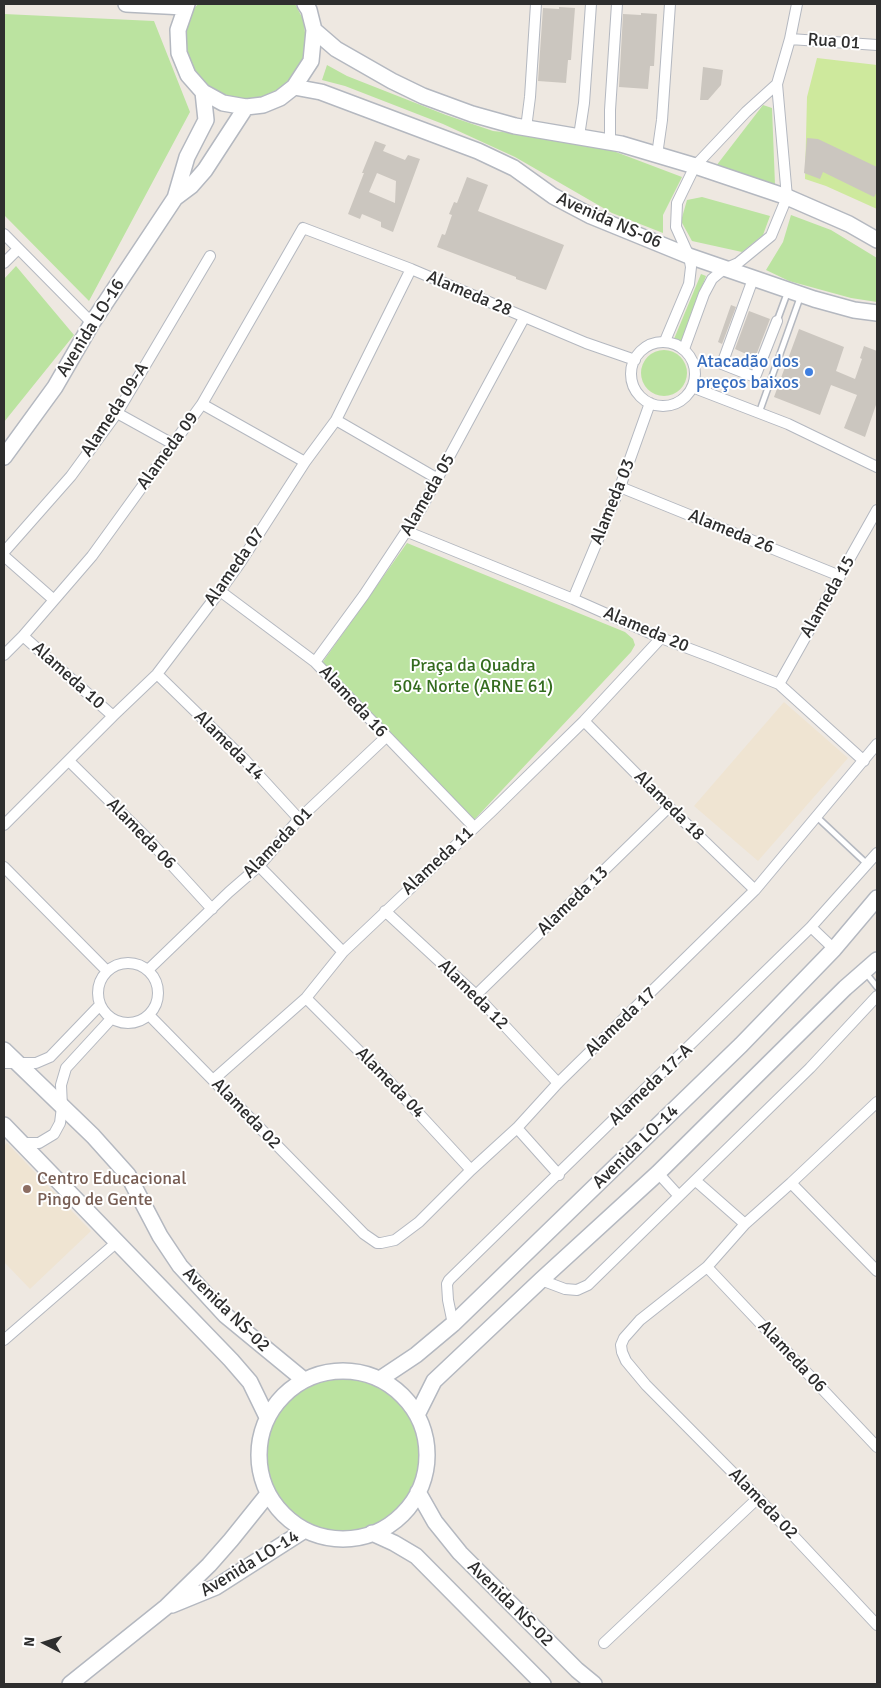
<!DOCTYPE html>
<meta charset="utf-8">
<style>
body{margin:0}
#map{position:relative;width:881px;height:1688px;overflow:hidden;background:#eee8e1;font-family:Signika,sans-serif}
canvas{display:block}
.frame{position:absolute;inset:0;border:5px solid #2e2e2e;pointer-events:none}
.north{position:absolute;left:20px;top:1618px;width:50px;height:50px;-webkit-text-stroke:4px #fff;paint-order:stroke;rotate:275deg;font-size:14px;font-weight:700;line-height:20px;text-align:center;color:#2e2e2e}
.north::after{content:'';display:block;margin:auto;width:18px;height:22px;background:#2e2e2e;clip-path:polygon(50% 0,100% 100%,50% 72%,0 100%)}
</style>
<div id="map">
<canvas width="881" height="1688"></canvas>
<div class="frame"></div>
<div class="north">N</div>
</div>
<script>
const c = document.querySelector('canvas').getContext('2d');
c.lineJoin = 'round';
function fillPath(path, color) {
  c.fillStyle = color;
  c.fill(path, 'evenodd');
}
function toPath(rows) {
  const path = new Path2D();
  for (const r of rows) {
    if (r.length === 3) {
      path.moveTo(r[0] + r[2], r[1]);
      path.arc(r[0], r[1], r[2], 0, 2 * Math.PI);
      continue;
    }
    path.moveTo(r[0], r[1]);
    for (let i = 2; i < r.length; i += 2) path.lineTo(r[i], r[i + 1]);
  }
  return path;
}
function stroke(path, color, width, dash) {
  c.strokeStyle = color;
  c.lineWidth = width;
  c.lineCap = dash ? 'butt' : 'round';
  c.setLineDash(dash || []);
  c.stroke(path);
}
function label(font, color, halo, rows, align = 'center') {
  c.font = font + ' Signika,sans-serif';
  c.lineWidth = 4;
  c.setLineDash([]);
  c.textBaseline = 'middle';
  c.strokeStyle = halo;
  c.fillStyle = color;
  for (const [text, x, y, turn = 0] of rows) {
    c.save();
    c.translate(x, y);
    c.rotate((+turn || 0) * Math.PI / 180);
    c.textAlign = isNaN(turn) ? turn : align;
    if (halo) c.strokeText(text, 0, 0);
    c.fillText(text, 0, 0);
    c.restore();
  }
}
fillPath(toPath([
 [784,702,848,758,758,861,694,806],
 [7,1143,91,1231,30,1289,4,1262,4,1146]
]), '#efe4d2');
fillPath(toPath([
 [198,4,295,4,303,19,306,39,303,59,293,76,279,89,261,97,241,99,223,94,206,84,194,69,187,50,186,30,192,11],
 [4,14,154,21,190,112,89,301,4,215],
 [327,65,347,76,446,115,493,131,512,133,608,149,682,177,663,215,663,233,612,213,515,157,443,124,345,86,322,80],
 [763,105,772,108,775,185,716,166],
 [702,197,770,216,763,235,742,252,692,241,681,221,687,200],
 [791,215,831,230,877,258,877,302,851,298,789,281,766,270,783,242],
 [16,266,74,335,4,422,4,279],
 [701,274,706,276,682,342,674,339],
 [664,373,23],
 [407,543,625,632,633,639,635,645,631,652,474,820,322,663],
 [343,1455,76]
]), '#bbe3a0');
fillPath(toPath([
 [817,58,877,65,877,209,826,186,805,179,807,97]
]), '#cee99d');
fillPath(toPath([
 [559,7,575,8,571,60,568,60,566,83,538,81,543,8,559,9],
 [641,13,657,14,654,66,650,66,648,89,619,87,623,14,641,15],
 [703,67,723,70,721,85,708,100,700,100],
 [807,138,818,139,877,167,877,192,874,197,823,172,820,179,804,173],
 [375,141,386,145,383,151,405,160,408,155,420,159,393,232,381,227,381,222,362,214,360,219,348,214,364,173,362,173],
 [377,173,396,181,395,203,369,192],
 [467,177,488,185,478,211,564,245,546,290,516,279,516,277,437,247,442,234,445,235,452,215,449,214,454,202,457,203],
 [731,305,736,307,722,344,718,342],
 [749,311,770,319,755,358,735,349],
 [799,329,844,347,836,371,855,379,862,359,860,358,864,346,877,351,877,402,865,437,844,428,857,395,831,385,820,415,774,397]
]), '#cbc6bf');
const lane = toPath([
 [777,321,788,291],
 [759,413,801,295],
 [817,817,867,864],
 [865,972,877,987]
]);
const street = toPath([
 [790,39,877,45],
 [526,128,530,97,536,4],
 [579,136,584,103,591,4],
 [610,142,610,110,617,4],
 [657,155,662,120,670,4],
 [4,234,92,323],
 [4,263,18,249],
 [753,279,722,364,755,377,777,321],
 [665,341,689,284,691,267,689,256,676,227,677,203,695,166,746,112,777,84],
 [663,374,32],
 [684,349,704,294,712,279,724,269,738,263,771,236,787,197,777,84,790,39,797,4],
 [692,387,788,424,877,467],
 [202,404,305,462],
 [117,413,173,444],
 [336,420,438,479],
 [620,487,840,576],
 [408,532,573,599,661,638,714,658,779,684,864,761],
 [4,552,71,476,117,413,210,256],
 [4,556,54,600],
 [220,591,315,662,474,827],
 [573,599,620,487,650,403],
 [23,636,113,716],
 [4,655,23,636,92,556,173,444,202,404,303,228,411,269,586,343,635,360],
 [315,662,364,595,421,509,524,318],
 [157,674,244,759,299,819],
 [779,684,877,510],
 [584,721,669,807,755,890],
 [69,761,147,838,212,909],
 [4,825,113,716,157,674,220,591,240,563,305,462,336,420,411,269],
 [259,866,343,952],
 [4,867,107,971],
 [385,911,476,995,558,1083],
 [811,927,834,949],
 [128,993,30],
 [148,970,229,892,259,866,299,819,386,737],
 [476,995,669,807],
 [306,998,386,1078,471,1170],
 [149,1015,364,1234,377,1243,381,1243,395,1240,419,1222,471,1170,517,1128,558,1083,755,890,877,744],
 [4,1063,36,1063,50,1057,100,1005],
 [213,1080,306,998,343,952,492,811,584,721,661,638],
 [877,1102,791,1183,745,1224,707,1267,640,1320,624,1338,621,1345,622,1352,626,1361,646,1385,758,1498,877,1625],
 [517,1128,559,1175],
 [22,1143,39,1143,54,1134,60,1123,62,1107,61,1085,66,1068,111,1019],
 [658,1173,678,1195],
 [696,1181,745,1224],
 [791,1183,877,1271],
 [707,1267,877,1447],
 [541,1280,565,1289,577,1290,588,1285,810,1068,877,996],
 [453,1324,448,1300,447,1284,449,1280,811,927,877,853],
 [4,1340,117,1242],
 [604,1643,758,1498]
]);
const secondary = toPath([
 [126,4,184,7],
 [187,4,178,30,179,53,188,75,203,92,223,103,246,107,263,105,280,98,294,87,311,61,314,30,309,10,305,4],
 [314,30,336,49,392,81,423,96,472,114,515,126,621,144,695,166,787,197,849,224,877,240],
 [294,87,321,92,478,151,514,168,553,196,591,216,689,256,814,299,854,310,877,313],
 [175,198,191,186,205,170,246,107],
 [4,457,55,387,92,323,175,198,187,157,206,120,203,92],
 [4,1050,93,1136,128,1175,160,1236,180,1266,225,1315,304,1380],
 [4,1125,231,1360,250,1382,267,1417],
 [343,1455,84],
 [380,1379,416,1355,453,1324,583,1198,741,1045,834,949,877,898],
 [417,1415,434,1381,541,1280,658,1173,845,988,877,960],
 [418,1492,435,1522,460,1553,577,1670,594,1684],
 [372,1533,394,1543,416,1556,543,1684],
 [172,1605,216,1587,305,1530],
 [70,1684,166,1607,209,1565,231,1540,268,1494]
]);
stroke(lane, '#b4b8c0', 8);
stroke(street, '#b4b8c0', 12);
stroke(secondary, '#b4b8c0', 18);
stroke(lane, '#fff', 5);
stroke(street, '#fff', 10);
stroke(secondary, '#fff', 15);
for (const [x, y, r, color] of [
 [809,372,5,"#3f7fe0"],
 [27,1189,5,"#8d6e63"]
]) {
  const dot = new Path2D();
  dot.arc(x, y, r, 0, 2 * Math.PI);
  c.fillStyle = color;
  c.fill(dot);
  stroke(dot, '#fff', 2);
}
label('18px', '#2e2e2e', '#fff', [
 ["Rua 01",834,42,4],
 ["Avenida NS-06",609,221,24],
 ["Alameda 28",469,294,23],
 ["Avenida LO-16",91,328,-58],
 ["Alameda 09-A",115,410,-57],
 ["Alameda 09",168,451,-54],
 ["Alameda 05",428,495,-60],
 ["Alameda 03",613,502,-68],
 ["Alameda 26",731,532,22],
 ["Alameda 07",235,567,-55],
 ["Alameda 15",828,597,-60],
 ["Alameda 20",646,630,23],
 ["Alameda 10",68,676,42],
 ["Alameda 16",353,702,47],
 ["Alameda 14",229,746,45],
 ["Alameda 18",669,806,45],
 ["Alameda 06",141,834,46],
 ["Alameda 01",278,843,-46],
 ["Alameda 11",438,861,-43],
 ["Alameda 13",573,901,-44],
 ["Alameda 12",473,995,45],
 ["Alameda 17",621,1022,-44],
 ["Alameda 04",390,1083,46],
 ["Alameda 17-A",651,1085,-44],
 ["Alameda 02",246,1114,46],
 ["Avenida LO-14",636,1147,-44],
 ["Avenida NS-02",226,1310,44],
 ["Alameda 06",792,1357,47],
 ["Alameda 02",763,1504,46],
 ["Avenida LO-14",250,1564,-31],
 ["Avenida NS-02",510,1604,45]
]);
label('18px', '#366cbe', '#fff', [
 ["Atacadão dos",799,362],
 ["preços baixos",799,383]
], 'right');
label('18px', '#336b1e', '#fff', [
 ["Praça da Quadra",473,666],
 ["504 Norte (ARNE 61)",473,687]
]);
label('18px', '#785e54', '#fff', [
 ["Centro Educacional",37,1179],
 ["Pingo de Gente",37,1200]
], 'left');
</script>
